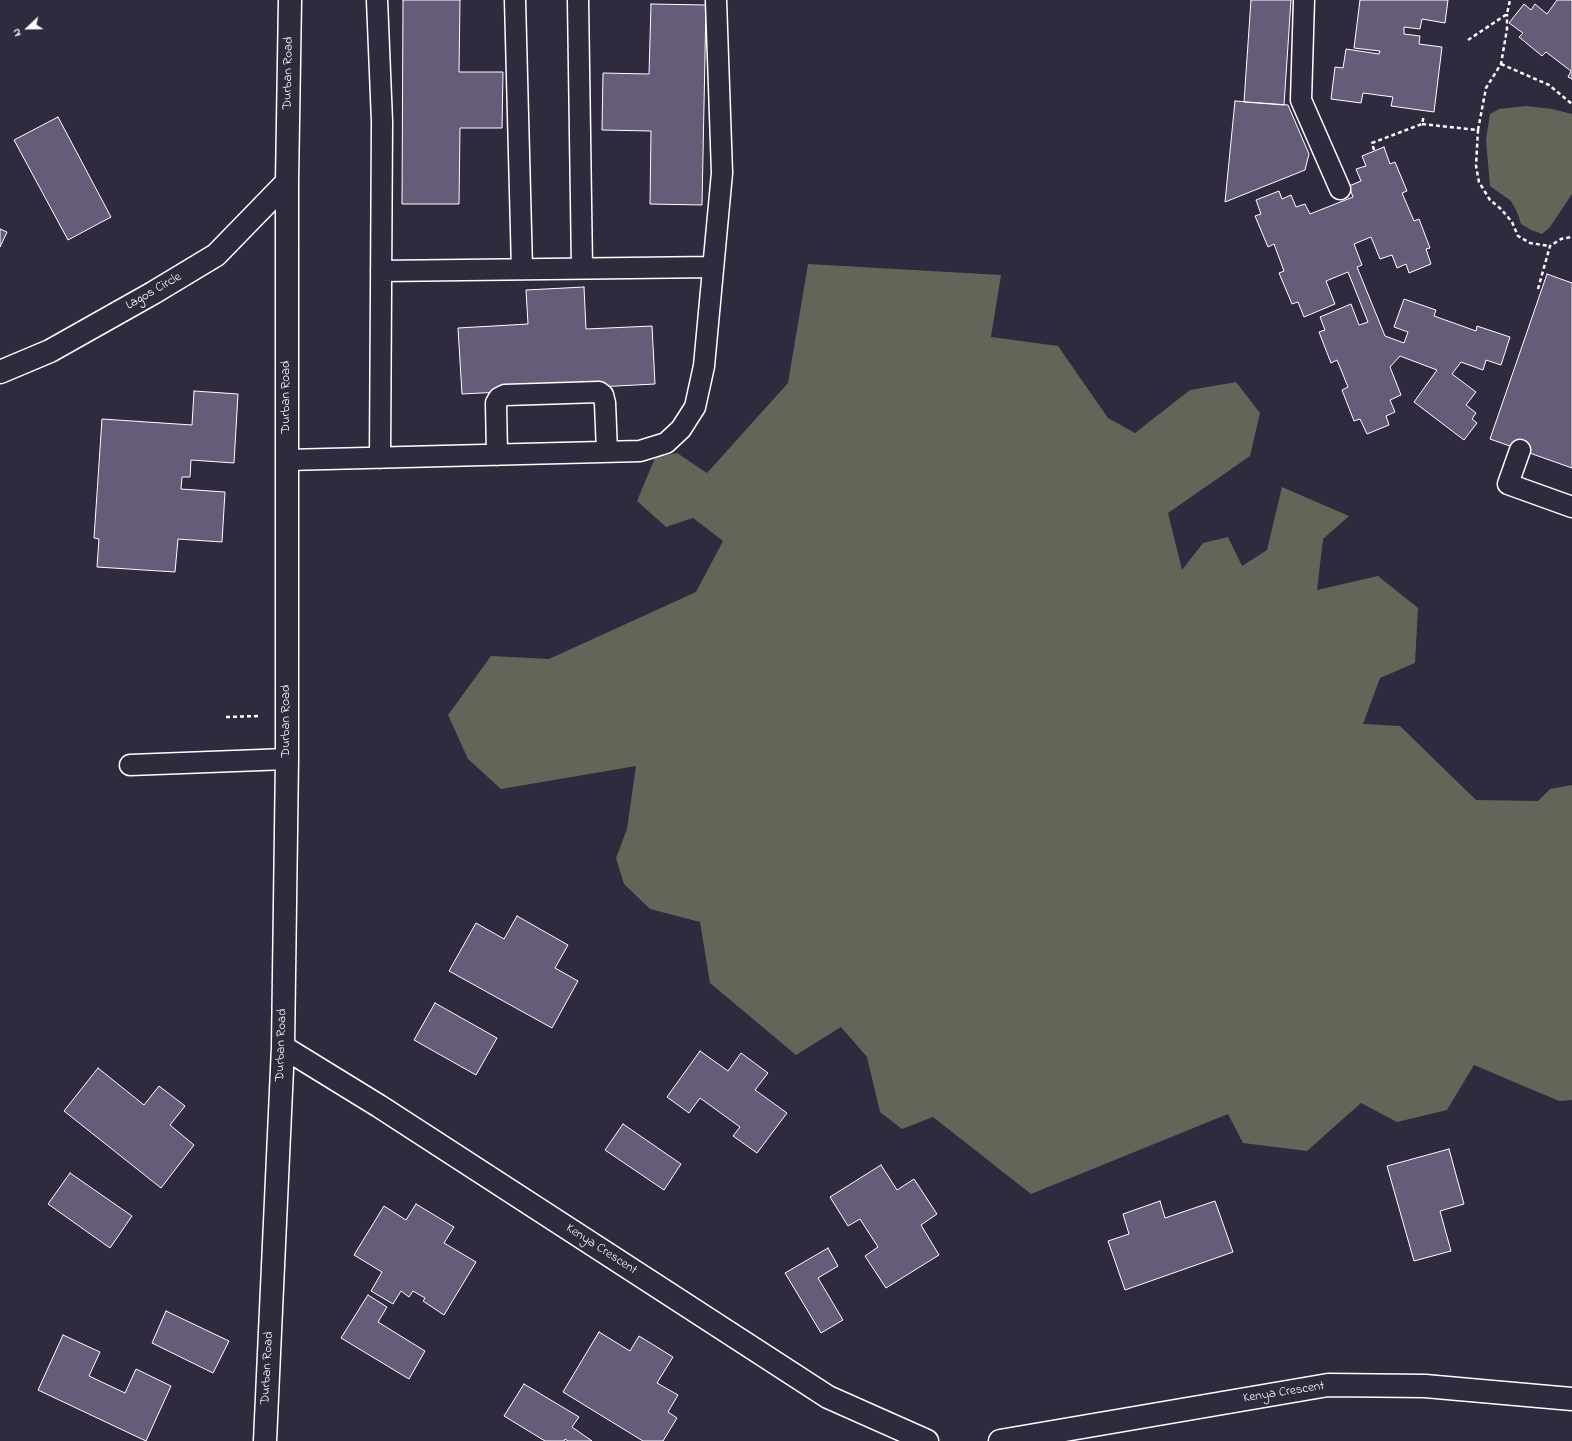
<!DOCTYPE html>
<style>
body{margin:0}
#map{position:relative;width:1572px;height:1441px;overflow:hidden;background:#2f2a3d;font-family:"Indie Flower",sans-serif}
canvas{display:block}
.north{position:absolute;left:8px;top:8px;width:40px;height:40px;-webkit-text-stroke:3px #2f2a3d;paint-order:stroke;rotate:248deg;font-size:11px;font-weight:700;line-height:16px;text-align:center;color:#fff}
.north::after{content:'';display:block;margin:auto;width:14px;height:18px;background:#fff;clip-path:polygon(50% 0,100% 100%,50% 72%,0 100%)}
</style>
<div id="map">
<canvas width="1572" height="1441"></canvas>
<div class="north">N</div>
</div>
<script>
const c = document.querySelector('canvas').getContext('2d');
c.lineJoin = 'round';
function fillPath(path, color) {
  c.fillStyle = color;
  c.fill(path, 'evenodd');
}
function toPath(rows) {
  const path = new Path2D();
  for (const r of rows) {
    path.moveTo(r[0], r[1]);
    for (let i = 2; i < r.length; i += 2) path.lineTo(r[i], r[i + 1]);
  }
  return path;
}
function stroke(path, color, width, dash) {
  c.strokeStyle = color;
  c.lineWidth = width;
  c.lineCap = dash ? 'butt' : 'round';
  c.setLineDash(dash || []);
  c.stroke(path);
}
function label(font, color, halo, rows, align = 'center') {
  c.font = font + ' "Indie Flower",sans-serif';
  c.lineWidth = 3;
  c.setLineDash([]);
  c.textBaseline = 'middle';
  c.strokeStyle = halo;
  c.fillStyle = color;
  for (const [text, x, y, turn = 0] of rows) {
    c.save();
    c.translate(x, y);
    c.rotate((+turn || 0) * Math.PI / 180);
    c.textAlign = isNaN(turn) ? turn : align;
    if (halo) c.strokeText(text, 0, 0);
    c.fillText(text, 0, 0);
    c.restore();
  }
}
fillPath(toPath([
 [1526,106,1552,109,1572,114,1572,194,1550,227,1542,234,1531,230,1521,224,1517,212,1511,201,1490,186,1486,140,1490,114,1499,109],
 [808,264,1001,275,991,337,1058,346,1108,418,1135,433,1190,390,1236,382,1260,413,1250,456,1168,513,1182,570,1203,543,1228,537,1242,566,1267,550,1282,487,1349,516,1323,539,1317,590,1378,576,1418,608,1415,663,1380,678,1363,724,1400,726,1476,800,1538,801,1550,789,1572,785,1572,1100,1559,1101,1474,1065,1447,1110,1397,1122,1361,1103,1307,1151,1243,1143,1228,1114,1031,1194,933,1117,902,1129,880,1112,867,1057,841,1027,796,1055,710,983,700,922,650,909,624,884,616,858,627,829,636,766,501,789,468,759,448,715,491,656,549,659,696,592,723,541,693,518,666,527,637,501,655,458,677,453,707,473,788,383]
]), '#626658');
const building = toPath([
 [403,0,460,0,459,72,503,72,502,128,460,128,459,204,402,204,403,0],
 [1251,0,1291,0,1284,105,1244,102,1251,0],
 [1360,0,1448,0,1445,23,1422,19,1420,29,1404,27,1404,34,1420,36,1419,44,1442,47,1434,112,1391,106,1393,97,1363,93,1361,103,1331,99,1335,67,1343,68,1346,49,1379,54,1380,51,1354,48,1360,0],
 [1557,0,1572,0,1572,79,1568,77,1571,71,1546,52,1542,56,1519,37,1523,33,1509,23,1524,4,1531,10,1535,4,1547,14,1557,0],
 [651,4,706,5,702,205,650,204,651,131,602,130,603,73,649,74,651,4],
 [1235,101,1288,105,1309,154,1305,170,1225,202,1235,101],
 [58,117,111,217,68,240,14,140,58,117],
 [1384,147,1390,164,1395,162,1407,191,1402,193,1414,221,1419,219,1430,248,1426,249,1431,264,1409,273,1406,264,1397,268,1392,255,1380,259,1371,237,1354,244,1362,265,1357,267,1385,336,1404,343,1408,332,1394,327,1404,299,1436,310,1434,316,1476,331,1477,326,1510,337,1501,365,1486,360,1483,370,1461,362,1452,374,1476,392,1466,405,1476,413,1472,419,1477,423,1464,440,1414,402,1437,370,1400,356,1390,367,1401,395,1390,400,1395,412,1386,416,1389,425,1367,434,1360,419,1354,421,1342,390,1348,387,1337,360,1331,363,1319,332,1325,330,1320,317,1351,304,1359,325,1368,322,1348,272,1326,281,1335,304,1304,317,1298,302,1292,304,1279,273,1284,271,1274,244,1268,247,1255,216,1261,214,1256,200,1279,191,1282,199,1291,195,1296,207,1305,204,1310,214,1353,197,1349,186,1361,181,1356,169,1366,166,1362,156,1384,147],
 [0,229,7,232,0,247,0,229],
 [1547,274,1572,283,1572,468,1490,439,1547,274],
 [584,287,586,329,652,326,655,384,462,394,458,328,528,324,526,290,584,287],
 [194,391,238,394,234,463,191,460,190,477,182,477,181,489,225,492,222,542,178,539,175,572,97,567,99,539,94,538,102,419,192,425,194,391],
 [517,916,568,945,555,968,578,981,552,1028,449,971,476,923,504,939,517,916],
 [435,1003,497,1038,476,1075,414,1040,435,1003],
 [700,1051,728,1071,741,1053,768,1073,755,1090,787,1113,757,1153,733,1136,740,1127,700,1098,689,1113,667,1097,700,1051],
 [98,1068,144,1105,159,1086,185,1106,170,1125,194,1145,161,1188,64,1111,98,1068],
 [623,1124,681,1164,664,1190,605,1150,623,1124],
 [1449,1149,1464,1204,1440,1211,1451,1251,1414,1261,1387,1166,1449,1149],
 [881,1165,897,1190,914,1179,937,1214,921,1225,939,1255,886,1288,865,1256,878,1247,860,1219,848,1226,830,1197,881,1165],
 [70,1173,132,1216,110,1248,48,1204,70,1173],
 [1160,1201,1165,1218,1215,1201,1233,1252,1125,1290,1108,1241,1129,1234,1123,1214,1160,1201],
 [416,1204,454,1227,444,1243,476,1262,444,1315,423,1301,425,1298,413,1291,409,1297,401,1291,393,1304,371,1291,382,1272,354,1255,384,1206,406,1220,416,1204],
 [828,1248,838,1266,818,1278,843,1320,821,1333,785,1273,828,1248],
 [368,1295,387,1307,378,1322,425,1351,409,1379,341,1338,368,1295],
 [166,1311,229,1341,213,1373,152,1343,166,1311],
 [599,1332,630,1351,639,1336,673,1357,657,1383,678,1395,668,1412,677,1418,663,1441,643,1441,563,1392,599,1332],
 [63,1335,100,1352,89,1376,125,1393,136,1369,171,1386,146,1441,38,1390,63,1335],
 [524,1384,579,1417,572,1427,592,1441,568,1441,565,1439,564,1441,545,1441,504,1416,524,1384]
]);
fillPath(building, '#655c7a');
stroke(building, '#fff', 1);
const lane = toPath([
 [377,0,382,121,380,458],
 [515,0,522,269],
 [578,0,582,268],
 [1304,0,1301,100,1340,189],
 [381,271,713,267],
 [1520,450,1508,484,1572,507],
 [497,455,496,403,499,398,505,395,599,392,603,395,605,403,607,452],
 [287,460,640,451,666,443,681,429,695,407,704,366,722,173,716,0],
 [130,765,287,759]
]);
const street = toPath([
 [0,372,50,351,153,293,216,255,287,182],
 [283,1047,379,1106,828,1397,927,1441],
 [265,1441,283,1047,287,759,287,182,290,0],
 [1000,1441,1328,1385,1425,1386,1572,1399]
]);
stroke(lane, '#fff', 23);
stroke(street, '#fff', 25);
stroke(toPath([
 [1468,40,1507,14,1510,0],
 [1501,64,1549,85,1572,104],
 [1422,124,1478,130,1476,166,1479,182,1490,200,1501,209,1512,222,1518,236,1530,243,1550,246],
 [1478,130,1486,88,1501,64,1507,29,1507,14],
 [1374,150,1372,143,1422,124,1424,115],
 [1538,289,1550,246,1561,239,1572,237],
 [226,717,259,716]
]), '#fff', 2.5, [4, 3]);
stroke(lane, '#2f2a3d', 20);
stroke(street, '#2f2a3d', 22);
label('13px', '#fff', '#2f2a3d', [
 ["Durban Road",289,73,-89],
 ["Lagos Circle",154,292,-30],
 ["Durban Road",287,397,-90],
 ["Durban Road",287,721,-90],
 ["Durban Road",282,1045,-88],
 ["Kenya Crescent",601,1250,33],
 ["Durban Road",268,1368,-87],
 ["Kenya Crescent",1284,1393,-9]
]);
</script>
